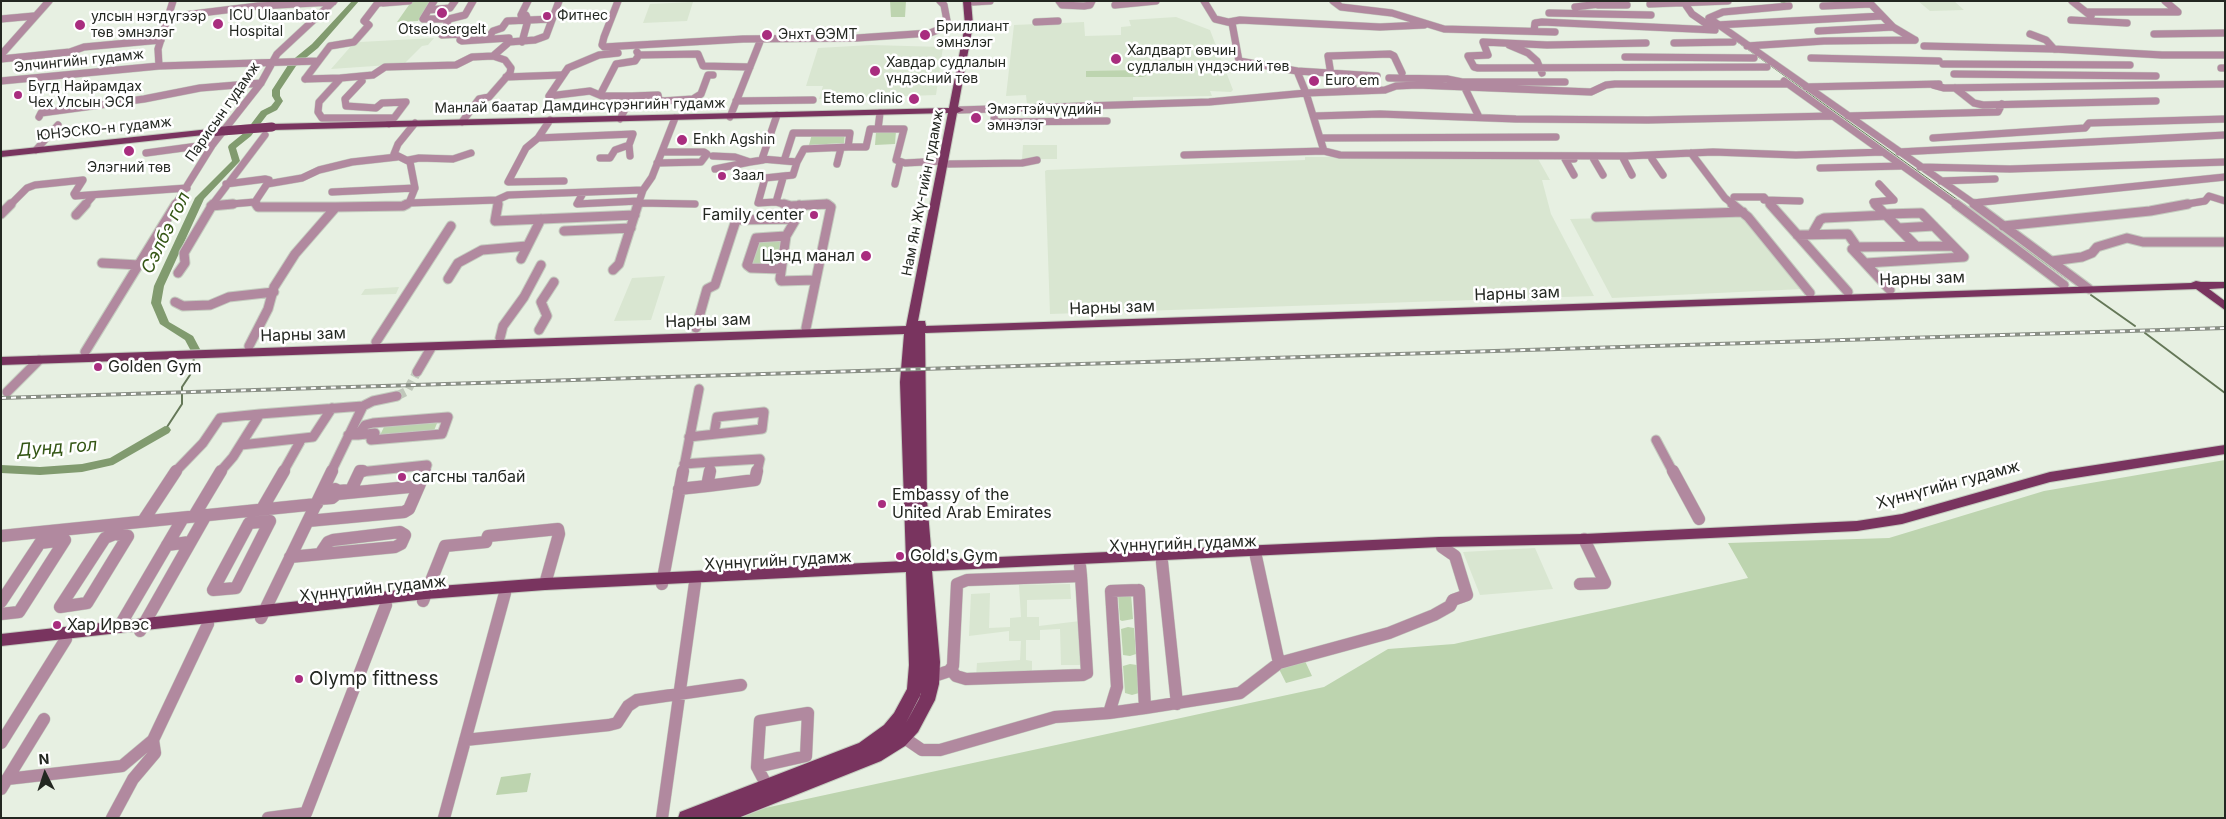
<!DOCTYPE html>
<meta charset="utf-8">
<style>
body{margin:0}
#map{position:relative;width:2226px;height:819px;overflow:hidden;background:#e7f0e2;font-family:Inter,sans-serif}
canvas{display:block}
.frame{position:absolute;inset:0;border:2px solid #232721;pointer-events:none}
.north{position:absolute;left:20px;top:749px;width:50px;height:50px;-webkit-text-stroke:4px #fff;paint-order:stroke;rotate:356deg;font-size:14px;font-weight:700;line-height:20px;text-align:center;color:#232721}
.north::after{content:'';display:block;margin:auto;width:18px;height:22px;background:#232721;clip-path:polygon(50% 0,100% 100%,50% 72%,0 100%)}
</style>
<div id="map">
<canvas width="2226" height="819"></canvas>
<div class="frame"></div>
<div class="north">N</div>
</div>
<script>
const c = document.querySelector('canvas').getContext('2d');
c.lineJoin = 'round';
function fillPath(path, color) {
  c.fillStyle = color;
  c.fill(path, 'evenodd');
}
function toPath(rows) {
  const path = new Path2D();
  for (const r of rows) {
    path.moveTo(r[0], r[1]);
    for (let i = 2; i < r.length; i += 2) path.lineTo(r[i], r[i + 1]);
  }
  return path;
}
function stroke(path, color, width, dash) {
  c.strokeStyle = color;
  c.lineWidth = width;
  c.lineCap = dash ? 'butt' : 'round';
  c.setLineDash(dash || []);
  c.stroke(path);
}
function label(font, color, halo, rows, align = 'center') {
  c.font = font + ' Inter,sans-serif';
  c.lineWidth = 5;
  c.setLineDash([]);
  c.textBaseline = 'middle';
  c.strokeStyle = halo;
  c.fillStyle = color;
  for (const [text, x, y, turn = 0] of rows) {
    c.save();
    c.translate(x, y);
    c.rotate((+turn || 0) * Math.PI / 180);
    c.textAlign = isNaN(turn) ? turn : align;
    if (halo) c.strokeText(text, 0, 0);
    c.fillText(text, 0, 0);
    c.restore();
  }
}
fillPath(toPath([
 [1918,1,1954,1,1964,10,1930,11],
 [693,2,687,21,643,23,650,4],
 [1176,17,1210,30,1233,90,1231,92,1210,91,1212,96,1133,97,1133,102,1027,105,1026,95,1006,96,1014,25,1084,22,1085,36,1121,35,1121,27,1131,26,1129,20],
 [434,38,428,45,422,46,404,64,331,69,352,45,360,42],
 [871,45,943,47,936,95,819,99,823,86,806,86,818,48],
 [1023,145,1057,145,1057,159,1022,159],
 [1305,157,1537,157,1550,180,1542,180,1551,214,1594,296,1050,314,1045,171,1047,170,1305,160],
 [1742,214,1802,289,1612,298,1570,219],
 [665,276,651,320,614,321,632,278],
 [399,287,396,294,361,295,365,289],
 [1535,548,1553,589,1480,595,1463,552],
 [1070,584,1071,599,1027,600,1027,617,1039,617,1039,626,1080,621,1081,665,1061,665,1060,629,1040,630,1040,640,1026,640,1026,660,1032,661,1032,675,976,677,977,663,1020,660,1021,641,1009,641,1009,631,969,636,971,594,990,593,989,628,1010,627,1010,618,1021,617,1019,585]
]), '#d9e6d1');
fillPath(toPath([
 [431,1,418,21,397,22,411,2],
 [890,1,906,1,905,17,891,17],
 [1144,70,1146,76,1142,77,1086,77,1086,71],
 [896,131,895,144,875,145,876,132],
 [845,133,844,143,809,145,812,134],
 [760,241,784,241,777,263,752,264],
 [438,421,433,433,379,437,385,425],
 [2225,460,2225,818,740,818,765,808,1324,687,1388,649,1454,644,1748,578,1728,543,1889,538,2044,491],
 [1131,594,1133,619,1122,621,1120,620,1118,595],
 [1128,627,1134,628,1136,654,1130,656,1123,655,1121,629],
 [1305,661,1312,676,1286,683,1279,669],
 [1130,664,1137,665,1139,693,1132,695,1125,693,1123,666],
 [531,773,527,792,496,795,501,777]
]), '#bdd4af');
stroke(toPath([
 [1781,3,1796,1],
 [1736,41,1965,205]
]), '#657858', 1);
stroke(toPath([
 [1963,204,2068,279],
 [2091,295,2135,326],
 [2145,333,2225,393],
 [165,430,182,404,182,387,190,375,194,358]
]), '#657858', 2);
fillPath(toPath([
 [352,1,359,1,318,48,296,66,280,90,280,96,283,101,277,110,267,115,251,136,236,148,240,161,204,199,164,286,161,303,169,322,193,336,201,351,200,353,192,353,185,340,160,324,151,303,154,286,195,198,232,161,228,147,229,145,245,132,261,111,271,106,275,101,272,96,272,90,290,62,312,44,352,1],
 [165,426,169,427,171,430,169,433,113,465,82,472,40,475,1,473,1,465,40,467,82,464,110,458,165,426]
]), '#819b6f');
stroke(toPath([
 [397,396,407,391,417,372]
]), '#c0c8bb', 9, [9, 4.5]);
const minorFar2 = toPath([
 [434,1,423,19,449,19,442,35,462,34,460,40,462,41,509,38,508,43,493,56,505,60,511,68,510,73,489,97,479,99,462,122],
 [618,1,604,37,602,45,604,47,743,39,857,38,930,33,948,26,969,25],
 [940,1,944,5,948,26],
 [1059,1,1062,5,1084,6,1090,5,1092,1],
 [1204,1,1215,19,1232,23,1239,61,1297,71,1306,93,1385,90,1396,86,1417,85,1591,92,1606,85,1615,84,1788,84],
 [1333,1,1341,7,1392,13,1444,29,1555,32],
 [1683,1,1692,14,1714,29],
 [1868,1,1893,27,1915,40],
 [2072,1,2091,16],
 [973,2,990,1],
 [383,3,409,1],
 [1650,4,1728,1],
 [1115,5,1156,1],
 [1598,5,1627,5],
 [1789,6,1723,12,1709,18,1976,205],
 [1823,6,1871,4],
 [1575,7,1599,4],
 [429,10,450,8,455,1],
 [2087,12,2178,12,2165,1],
 [1549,13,1651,15],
 [168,17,258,6,333,2],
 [1,19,34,16],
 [449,19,465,15,473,1],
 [2071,20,2127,23],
 [1036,22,1058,21],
 [1229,22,1240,20,1380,27,1424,25],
 [1717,25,1882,16],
 [1534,31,1535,23,1542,22,1715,30],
 [1818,31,1893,27],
 [2030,34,2046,40,2054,49],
 [2154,34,2225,33],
 [488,38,493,31,502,28,507,21,552,19],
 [509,42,535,40,546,36,559,1],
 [522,42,528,20,526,15,521,15,528,1],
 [1646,43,1547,45,1483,42,1488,55,1468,56,1474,67,1478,68,1767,67],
 [1674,43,1733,42],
 [1509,45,1528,53,1537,61,1542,73],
 [1747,46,1824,41,1915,40],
 [1924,46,2054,49,2162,55,2225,55],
 [618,53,599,55,568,68,549,96,590,91,602,96,632,96],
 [1,55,49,1],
 [639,55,698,54,703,66,750,67],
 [1625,57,1754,58],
 [1811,58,1939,61],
 [1,59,70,52,84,47,161,40],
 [1943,64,2130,65],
 [159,66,158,49,173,1],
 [2221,68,2225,68],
 [1297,71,1377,76],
 [1954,74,2156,76],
 [506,77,561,75],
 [341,78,373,75,385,67,456,65,472,57,493,56],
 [1389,78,1447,79,1462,82],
 [305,79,341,78,319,102,318,112,322,118,394,118,389,124],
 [305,79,330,46,354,42,369,25,364,21,377,4,384,1],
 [1,81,159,66,318,61],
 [362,81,345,99,346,106,376,108,382,103,406,102,394,118],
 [1784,81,1957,205],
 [1933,85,1944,88,2225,84],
 [1353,87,1346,87,1332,81,1328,56,1390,54,1394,56,1402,73],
 [1806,87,1939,84],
 [1955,88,1974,103,1983,105,2156,101],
 [600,95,616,64,635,61,639,55,637,52],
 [736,101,813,100],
 [995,108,994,120,998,122,1107,121],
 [959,110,1209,102,1306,93,1324,151],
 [880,113,878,129,904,129,896,160,905,163,943,161],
 [777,115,762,159,797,162,793,175,765,178,758,203,776,202,788,205],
 [1315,116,1380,114,1516,119,1648,120,1832,116],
 [1848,116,1998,112,2002,104],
 [39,117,41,113,144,99,200,88,261,83],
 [730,117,761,39],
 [1479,117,1462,82,1565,82],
 [620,119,632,96,658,95,659,100,663,101,693,99,701,94,708,75,713,75],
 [550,120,538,138,526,148,508,182,564,181],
 [538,138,633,134,629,145,630,156],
 [1322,138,1556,137],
 [1933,138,2085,128,2089,123,2225,119],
 [36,150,58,125],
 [1899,152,2225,135],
 [146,153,213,144],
 [1691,153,1725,198,1734,205],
 [1184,155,1324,151,1340,155,1627,156,1713,152,1796,155,1882,152],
 [713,156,735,157,750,162,763,160],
 [600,158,610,158,615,150,629,145],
 [1593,158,1603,175],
 [1623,158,1632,175],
 [1574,159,1565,159,1574,175],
 [1652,159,1663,175],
 [409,160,419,158,453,159,471,153],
 [784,161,793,133,850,133,848,147,866,147,870,129,878,129],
 [797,162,804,149,848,147],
 [657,163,701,162,707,154,704,152,662,152],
 [837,164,841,148],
 [948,164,1022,163,1037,160],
 [1920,167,2010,169,2225,162],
 [1820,168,1901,166],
 [715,169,750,162],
 [1941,181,1995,179],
 [226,184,265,179,269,180,267,184,302,178,319,170,352,162,397,157],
 [895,184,900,163],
 [332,192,415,188],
 [583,193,577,204,639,201],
 [1734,197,1764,197,1771,205],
 [497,200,498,205],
 [1764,200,1800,201],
 [255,202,267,184],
 [776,202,783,178],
 [409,203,497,200,508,195,643,190],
 [639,203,695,204],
 [1973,203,2225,177],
 [10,205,27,188,35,185,83,180,74,194,75,196,187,188],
 [85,205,94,195],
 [175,205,213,144,261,83,277,54,334,1],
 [212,205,265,135],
 [219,205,255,202,257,205],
 [404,205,409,203,415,188,410,162,394,154,398,144,415,123],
 [638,205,643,190,652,177,675,118],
 [804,205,829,205],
 [1876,205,1873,202,1894,200,1879,184],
 [2181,205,2205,201,2209,196,2225,201]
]);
const minorFar1 = toPath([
 [256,204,258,207,336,207],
 [498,204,495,221,635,215],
 [784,204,791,206,826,204],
 [1732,204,1748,217,1810,293],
 [1770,204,1848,292],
 [1875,204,1916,246],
 [1956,204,2064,285],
 [1974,204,2089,289],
 [211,206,233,204],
 [1,214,11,204],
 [76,215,86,204],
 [1596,217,1743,212],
 [796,219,786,236,780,279,781,281,815,280],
 [2003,226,2150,211,2188,204],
 [1899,228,1934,226],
 [564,231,631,228],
 [1812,234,1820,220,1824,218,1887,215],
 [1797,235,1848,234,1857,247,1852,249,1890,290],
 [1857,247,1953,246],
 [521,259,541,219],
 [2052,261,2082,257,2092,253,2097,247,2127,238,2143,242,2225,242],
 [102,263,139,265],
 [1866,263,1964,257,1921,213,1885,214],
 [781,269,751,268,747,265,756,238,786,236],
 [613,270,619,264,638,204],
 [178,273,185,263,184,253,213,204],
 [448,279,458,263,482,250,527,246],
 [175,302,183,306,210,305,229,297,274,292],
 [696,328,707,289,715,285,736,220,796,219,799,205],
 [806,328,831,207,827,204],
 [539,330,547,316,541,302,554,282],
 [500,338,503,326,524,297,541,265],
 [376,342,451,226],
 [249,346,268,309,274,287,295,254,336,207,403,206,407,204],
 [85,352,176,204],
 [417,372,431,348],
 [7,392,39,360],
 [448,417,442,434,371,440,375,433,358,435,365,425,373,423,448,417],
 [348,435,358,435],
 [689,437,762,429,764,412,717,417,714,434],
 [1656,440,1673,472],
 [241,445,313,437,332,408],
 [684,464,711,462],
 [175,472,203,443,220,418,260,414],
 [220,472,233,457,260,414,363,406],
 [283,472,301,440],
 [331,472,363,406,373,401,397,396],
 [360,472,427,465,424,472],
 [683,472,699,389],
 [709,472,711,462,760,459,757,472]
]);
const minor = toPath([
 [1673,471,1699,519],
 [707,486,710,471],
 [707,486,755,480,757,471],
 [679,489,707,486],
 [322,492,335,489,338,491,351,490,360,471,363,471],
 [319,499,332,498,337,494,419,486,425,471],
 [262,509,284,471],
 [194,516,221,471],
 [143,521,176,471],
 [270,521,236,588,213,590,249,523,270,521],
 [308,521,404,512,409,509,419,486],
 [115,534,128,536,87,603,60,607,105,538,115,534],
 [1,536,317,504],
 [167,545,190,542],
 [290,557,395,547,401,544,405,535,400,532,333,540,328,542,320,554],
 [1162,562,1177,704],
 [662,584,683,471],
 [1580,584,1605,583,1584,539],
 [1139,590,1145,708,1109,713,1117,687,1111,591,1139,590],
 [423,601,445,546,486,542,488,536,558,529,559,534,545,584],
 [1,602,40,543,65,540],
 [1,614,19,612,65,540],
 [261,618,332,471],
 [119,627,183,518],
 [140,631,206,515],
 [1279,663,1389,633,1434,615,1450,606,1453,600,1467,595,1455,556,1442,547],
 [951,670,956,676,966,679,1083,675,1087,673,1081,576],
 [931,677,949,671,953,666,957,584,967,580,1081,576,1080,566],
 [1145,708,1240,693,1279,663,1255,552],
 [808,713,806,756,757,767,760,721,808,713],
 [903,737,922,750,940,750,1055,717,1109,713],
 [465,740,609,725,617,723,628,706,637,700,741,685],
 [1,743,66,639],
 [757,767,767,786],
 [7,779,122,766,153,740],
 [1,789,44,719],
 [112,818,133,779,155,753,153,740,208,624],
 [268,818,306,813,386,605],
 [444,818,505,593],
 [662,818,695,583]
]);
const major = toPath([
 [963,1,971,1,973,25,958,107,964,110,957,113,918,321,925,321,926,326,2191,283,2196,281,2201,282,2225,282,2225,288,2209,289,2225,301,2225,310,2196,289,925,333,927,500,932,560,1439,537,1584,534,1857,521,1902,514,2050,472,2225,445,2225,454,2050,482,1902,524,1857,531,1584,544,1439,547,932,571,940,662,939,684,935,700,918,732,905,746,881,761,738,818,678,818,680,812,859,743,884,725,894,713,907,689,909,665,906,572,545,590,426,599,1,646,1,634,426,587,545,578,906,561,900,382,904,334,1,365,1,357,906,326,948,113,272,130,267,127,272,124,949,108,965,25,963,1],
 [921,693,919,699,906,723,921,694,921,693],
 [210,129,213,130,213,134,1,157,1,151,210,129]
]);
stroke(minorFar2, '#c4ccbf', 8);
stroke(minorFar1, '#c4ccbf', 11);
stroke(minor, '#c4ccbf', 13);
stroke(major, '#c4ccbf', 2);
stroke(minorFar2, '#b1899f', 7);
stroke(minorFar1, '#b1899f', 9);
stroke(minor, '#b1899f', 12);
fillPath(major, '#79345f');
const rail = toPath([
 [1,398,2225,328]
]);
stroke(rail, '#8a9086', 4);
stroke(rail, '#fff', 2, [5]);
const majorBridge = toPath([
 [210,132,272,127]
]);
stroke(majorBridge, '#c4ccbf', 9, []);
stroke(majorBridge, '#79345f', 9);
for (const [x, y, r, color] of [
 [442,13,6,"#a92d7f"],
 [547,16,5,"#a92d7f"],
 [218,24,6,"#a92d7f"],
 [80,25,6,"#a92d7f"],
 [767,35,6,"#a92d7f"],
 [925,35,6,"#a92d7f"],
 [1116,59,6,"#a92d7f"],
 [875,71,6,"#a92d7f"],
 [1314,81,6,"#a92d7f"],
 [18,95,5,"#a92d7f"],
 [914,99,6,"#a92d7f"],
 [976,118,6,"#a92d7f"],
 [682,140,6,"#a92d7f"],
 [129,151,6,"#a92d7f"],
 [722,176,5,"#a92d7f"],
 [814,215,5,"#a92d7f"],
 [866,256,6,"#a92d7f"],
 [98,367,5,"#a92d7f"],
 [402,477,5,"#a92d7f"],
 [882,504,5,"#a92d7f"],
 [900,556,5,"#a92d7f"],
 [57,625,5,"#a92d7f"],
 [299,679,5,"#a92d7f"]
]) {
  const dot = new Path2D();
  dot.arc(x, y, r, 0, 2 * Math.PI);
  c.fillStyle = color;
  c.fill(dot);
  stroke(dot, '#fff', 2);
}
label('14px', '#232721', '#fff', [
 ["ICU Ulaanbator",229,16],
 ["Hospital",229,32],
 ["Фитнес",557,16],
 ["улсын нэгдүгээр",91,17],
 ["төв эмнэлэг",91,33],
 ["Бриллиант",936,27],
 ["эмнэлэг",936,43],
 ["Otselosergelt",442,30,"center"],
 ["Энхт ӨЭМТ",778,35],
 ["Халдварт өвчин",1127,51],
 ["судлалын үндэсний төв",1127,67],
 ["Хавдар судлалын",886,63],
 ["үндэсний төв",886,79],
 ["Euro em",1325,81],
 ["Бүгд Найрамдах",28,87],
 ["Чех Улсын ЭСЯ",28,103],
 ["Etemo clinic",903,99,"right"],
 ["Эмэгтэйчүүдийн",987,110],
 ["эмнэлэг",987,126],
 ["Enkh Agshin",693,140],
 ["Элэгний төв",129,168,"center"],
 ["Заал",732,176]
], 'left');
label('14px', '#232721', '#fff', [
 ["Элчингийн гудамж",79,61,-6],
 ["Манлай баатар Дамдинсүрэнгийн гудамж",580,106,-1],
 ["Парисын гудамж",223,112,-55],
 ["ЮНЭСКО-н гудамж",104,129,-6],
 ["Нам Ян Жү-гийн гудамж",923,193,-79]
]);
label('16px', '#232721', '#fff', [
 ["Family center",804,215,"right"],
 ["Цэнд манал",855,256,"right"],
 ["Golden Gym",108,367],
 ["сагсны талбай",412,477],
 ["Embassy of the",892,495],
 ["United Arab Emirates",892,513],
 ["Gold's Gym",910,556],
 ["Хар Ирвэс",67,625]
], 'left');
label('16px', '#232721', '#fff', [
 ["Нарны зам",1922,279,-2],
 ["Нарны зам",1517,294,-2],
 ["Нарны зам",1112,308,-2],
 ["Нарны зам",708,321,-2],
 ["Нарны зам",303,335,-2],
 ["Хүннүгийн гудамж",1948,485,-15],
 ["Хүннүгийн гудамж",1183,544,-2],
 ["Хүннүгийн гудамж",778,561,-3],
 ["Хүннүгийн гудамж",373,589,-6]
]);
label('italic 18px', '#345615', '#fff', [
 ["Сэлбэ гол",166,233,-64],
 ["Дунд гол",57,448,-4]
]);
label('19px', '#232721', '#fff', [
 ["Olymp fittness",309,679]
], 'left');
</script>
